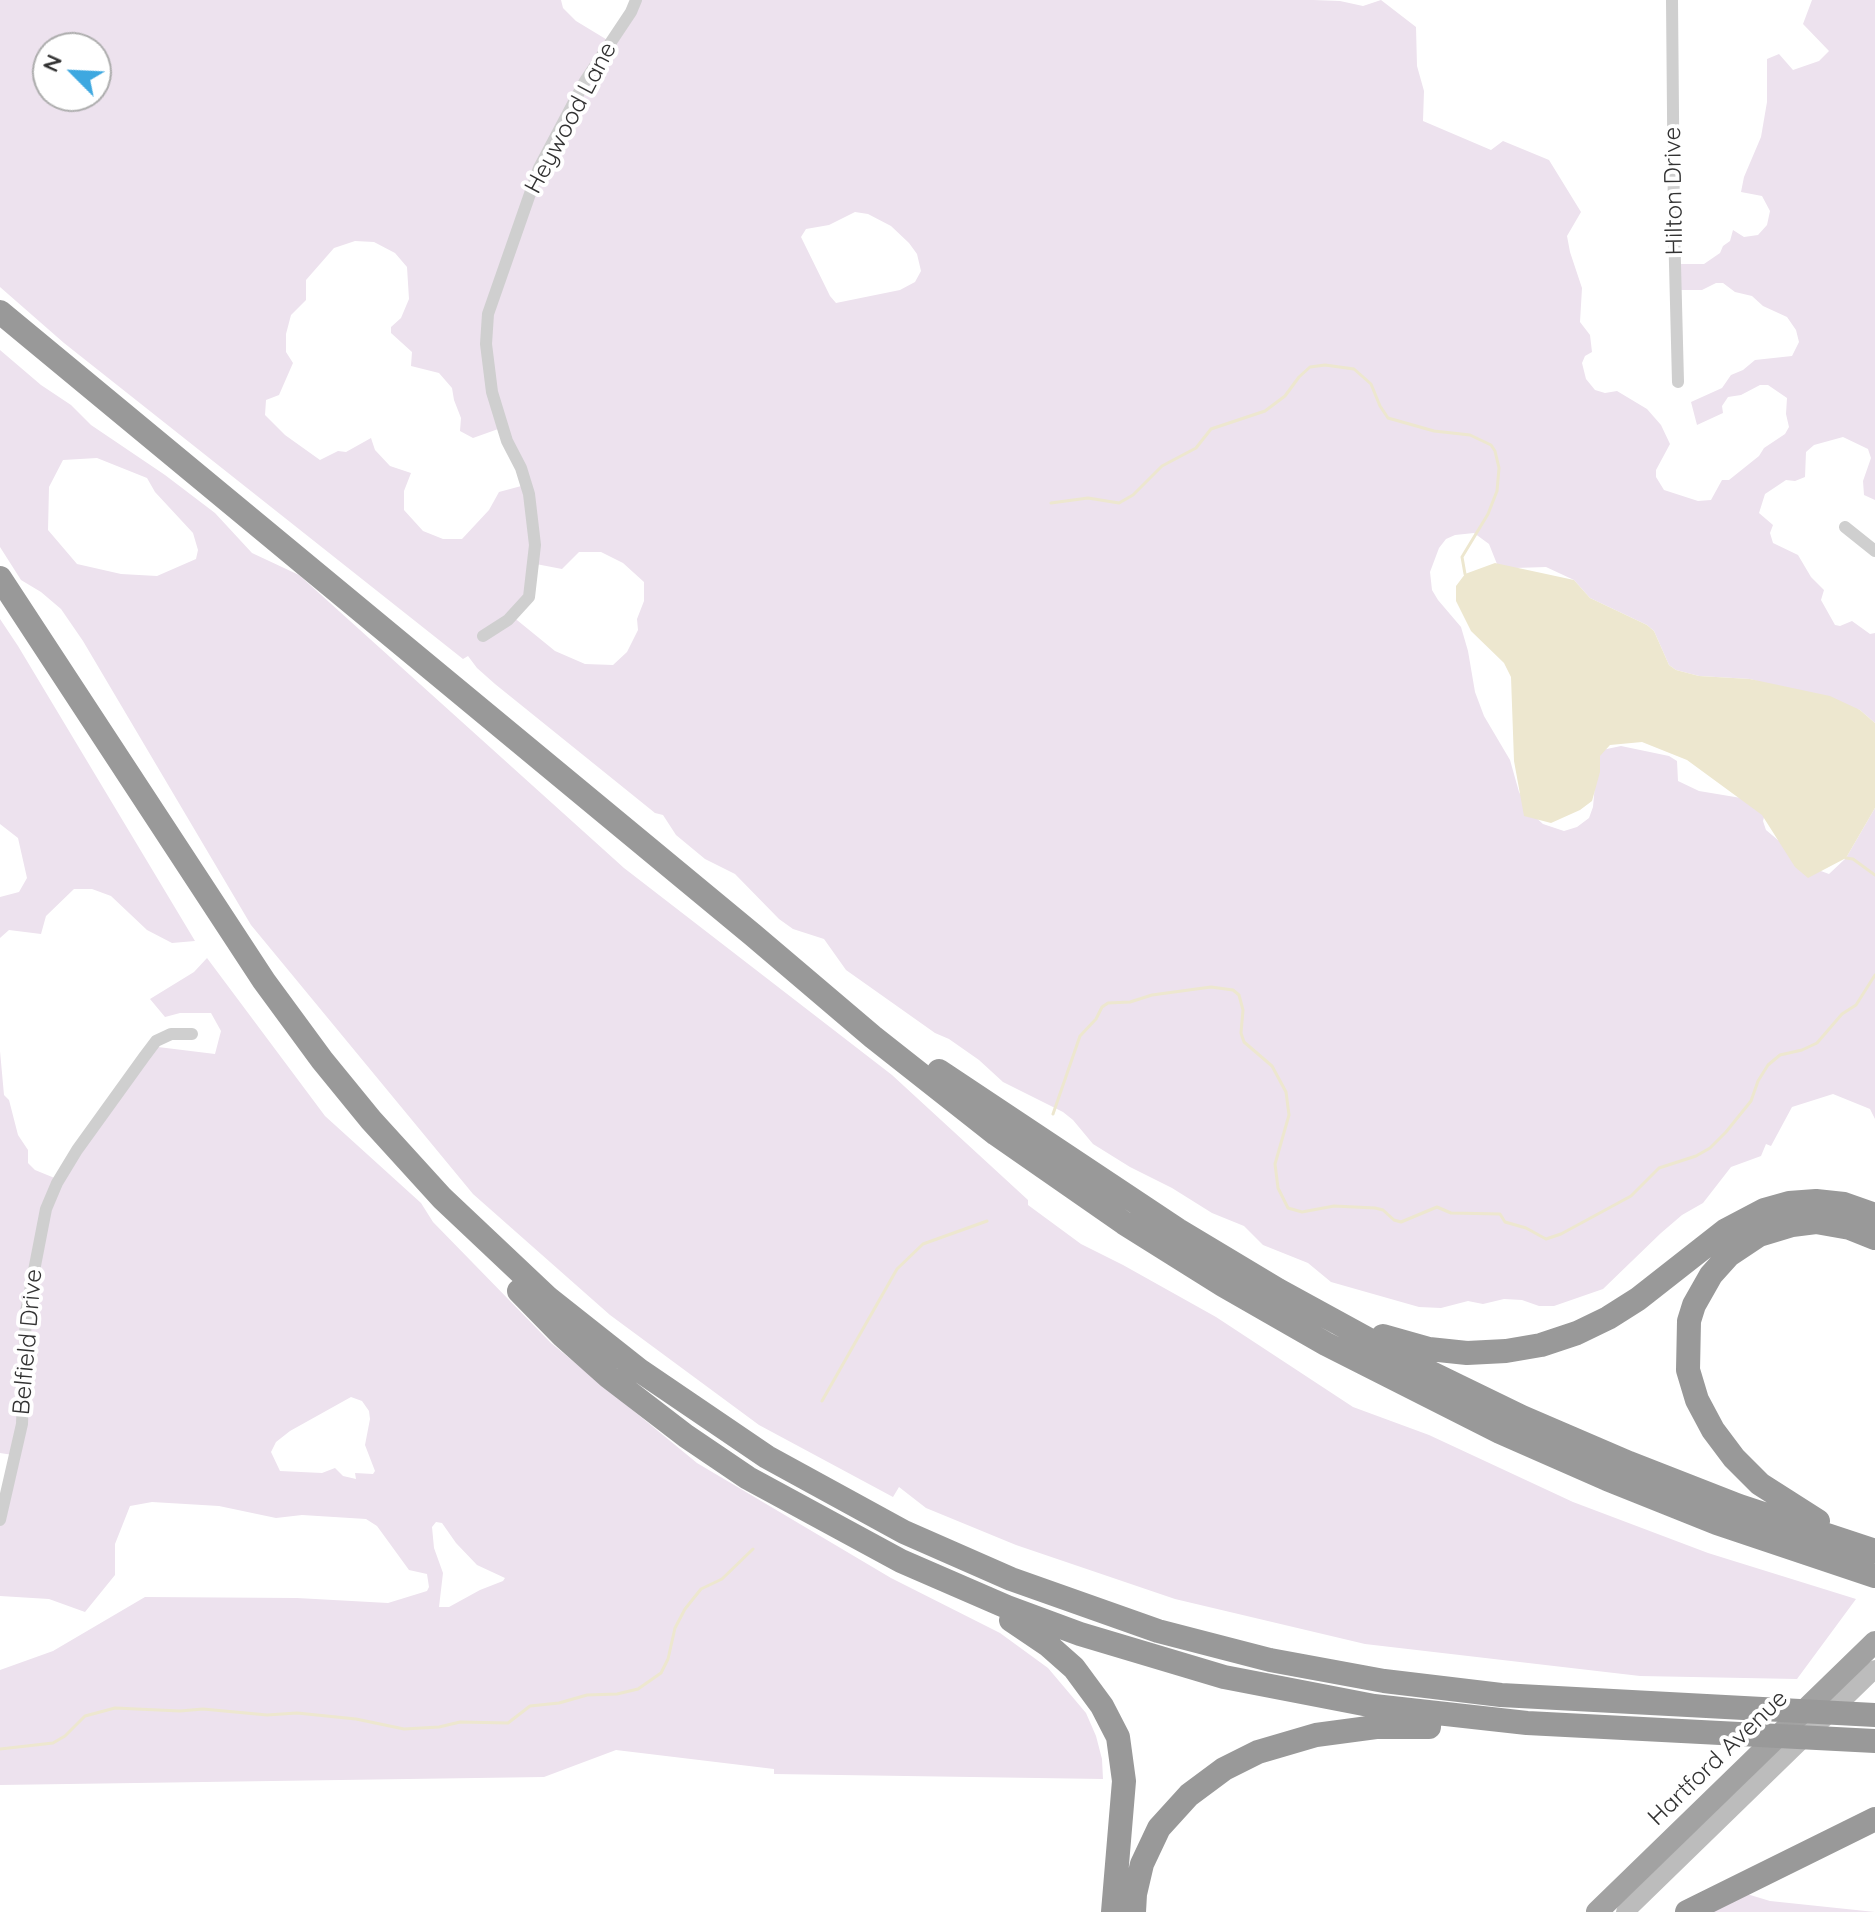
<!DOCTYPE html>
<style>
body{margin:0}
#map{position:relative;width:1875px;height:1912px;overflow:hidden;background:#fff;font-family:Quicksand,sans-serif}
canvas{display:block}
.north{position:absolute;left:32px;top:32px;width:80px;height:80px;box-sizing:border-box;background:#fff;border:2px solid #adadad;border-radius:50%;rotate:294deg;font-size:22px;font-weight:700;line-height:32px;text-align:center;color:#323232}
.north::after{content:'';display:block;margin:auto;width:28px;height:36px;background:#3ea8e0;clip-path:polygon(50% 0,100% 100%,50% 72%,0 100%)}
</style>
<div id="map">
<canvas width="1875" height="1912"></canvas>
<div class="north">N</div>
</div>
<script>
const c = document.querySelector('canvas').getContext('2d');
c.lineJoin = 'round';
function fillPath(path, color) {
  c.fillStyle = color;
  c.fill(path, 'evenodd');
}
function toPath(rows) {
  const path = new Path2D();
  for (const r of rows) {
    path.moveTo(r[0], r[1]);
    for (let i = 2; i < r.length; i += 2) path.lineTo(r[i], r[i + 1]);
  }
  return path;
}
function stroke(path, color, width, dash) {
  c.strokeStyle = color;
  c.lineWidth = width;
  c.lineCap = dash ? 'butt' : 'round';
  c.setLineDash(dash || []);
  c.stroke(path);
}
function label(font, color, halo, rows, align = 'center') {
  c.font = font + ' Quicksand,sans-serif';
  c.lineWidth = 8;
  c.setLineDash([]);
  c.textBaseline = 'middle';
  c.strokeStyle = halo;
  c.fillStyle = color;
  for (const [text, x, y, turn = 0] of rows) {
    c.save();
    c.translate(x, y);
    c.rotate((+turn || 0) * Math.PI / 180);
    c.textAlign = isNaN(turn) ? turn : align;
    if (halo) c.strokeText(text, 0, 0);
    c.fillText(text, 0, 0);
    c.restore();
  }
}
fillPath(toPath([
 [0,0,561,0,563,8,576,21,609,41,635,0,1313,0,1340,1,1363,6,1381,0,1416,27,1417,66,1424,91,1423,121,1491,150,1503,141,1549,160,1581,212,1567,236,1570,252,1582,288,1580,322,1590,335,1592,352,1585,356,1582,363,1586,379,1595,390,1605,393,1617,391,1647,409,1661,425,1670,444,1656,470,1656,477,1664,490,1698,501,1711,500,1722,480,1729,480,1759,456,1764,448,1785,434,1789,427,1786,414,1787,398,1768,385,1760,385,1741,395,1728,397,1722,406,1723,413,1697,425,1691,402,1722,388,1731,375,1743,370,1755,360,1792,356,1799,342,1796,330,1787,317,1763,306,1752,296,1735,292,1723,283,1716,283,1702,290,1677,290,1675,264,1704,264,1720,253,1723,246,1730,241,1733,230,1744,237,1758,235,1767,225,1770,211,1762,196,1741,192,1744,177,1761,137,1767,102,1767,59,1779,54,1793,70,1819,61,1829,51,1803,24,1812,0,1875,0,1875,500,1864,495,1863,481,1871,458,1868,449,1843,437,1814,445,1806,452,1805,477,1795,481,1786,480,1765,494,1759,513,1773,525,1770,533,1773,543,1798,555,1811,577,1824,590,1821,600,1835,625,1840,626,1852,621,1870,634,1875,633,1875,723,1860,710,1750,679,1699,676,1676,670,1669,665,1654,631,1647,625,1590,598,1574,580,1546,567,1515,568,1497,564,1489,544,1474,533,1455,535,1446,539,1439,548,1430,572,1432,590,1438,600,1461,627,1468,651,1475,692,1484,716,1510,760,1519,792,1533,815,1543,824,1564,831,1577,827,1589,818,1593,807,1597,761,1602,750,1621,746,1669,756,1677,761,1678,781,1699,791,1741,798,1767,806,1763,821,1766,830,1810,867,1829,874,1846,858,1875,808,1875,1119,1870,1109,1833,1094,1792,1107,1771,1146,1766,1144,1761,1156,1731,1167,1703,1203,1682,1215,1661,1233,1603,1289,1554,1306,1539,1306,1522,1300,1504,1299,1483,1304,1468,1301,1441,1308,1419,1307,1331,1282,1308,1263,1263,1245,1244,1226,1212,1213,1172,1188,1130,1167,1093,1144,1073,1120,1063,1112,1003,1082,979,1060,949,1039,935,1033,846,970,824,939,793,929,779,919,735,874,705,859,676,835,663,815,655,813,495,684,477,668,468,656,463,659,64,343,0,287],
 [48,48,96,48,96,96,48,96],
 [855,212,868,214,891,226,909,243,917,254,921,271,915,282,900,290,836,303,830,296,801,237,806,229,829,225],
 [355,241,374,242,395,253,407,267,409,299,401,318,391,327,391,333,412,352,411,366,439,373,452,388,454,400,461,418,460,431,473,438,501,428,525,485,499,492,489,510,462,539,443,539,423,531,404,510,404,491,411,473,390,466,375,450,371,438,346,452,338,451,320,460,285,435,265,415,266,400,279,395,293,363,286,352,286,334,291,315,306,300,306,280,334,248],
 [579,552,601,552,623,563,644,582,644,601,637,619,638,630,627,652,613,665,585,664,555,651,512,616,529,595,536,564,562,569],
 [0,350,41,385,71,405,91,425,165,475,215,513,252,553,299,575,624,868,892,1075,1028,1200,1028,1205,1081,1244,1123,1265,1216,1317,1353,1407,1429,1435,1573,1502,1708,1553,1856,1599,1797,1679,1640,1676,1365,1644,1175,1599,1016,1545,926,1508,899,1487,893,1497,759,1425,610,1315,473,1194,251,925,83,641,61,609,41,592,21,580,0,547],
 [97,458,147,478,155,492,193,533,198,550,196,559,157,576,121,574,77,564,48,530,49,487,63,460],
 [0,619,18,646,195,941,172,943,147,930,111,896,92,889,74,889,46,916,41,934,9,930,0,938,0,897,19,892,27,878,18,838,0,824],
 [207,958,325,1116,421,1203,433,1222,551,1343,697,1463,891,1578,1000,1633,1048,1668,1086,1713,1096,1736,1102,1759,1103,1779,774,1774,774,1769,616,1750,544,1777,0,1785,0,1670,53,1651,145,1597,297,1598,388,1603,427,1591,429,1587,427,1574,409,1570,377,1526,366,1519,302,1515,276,1518,219,1506,152,1502,130,1506,115,1544,115,1575,85,1612,49,1599,0,1596,0,1516,13,1455,0,1453,0,1051,4,1095,9,1100,18,1135,28,1150,28,1163,35,1170,57,1179,158,1047,215,1054,221,1031,211,1013,180,1013,165,1017,150,999,194,972],
 [351,1397,362,1401,369,1411,370,1419,365,1445,375,1471,373,1474,355,1473,356,1479,343,1476,335,1468,322,1473,280,1471,271,1452,276,1442,290,1431],
 [436,1522,442,1523,456,1543,477,1565,505,1578,503,1581,480,1590,449,1607,439,1607,443,1573,434,1548,432,1527],
 [1737,1891,1770,1901,1875,1912,1695,1912]
]), '#ede2ee');
fillPath(toPath([
 [1495,563,1574,580,1590,598,1647,625,1654,631,1669,665,1676,670,1699,676,1750,679,1830,696,1860,710,1875,723,1875,808,1846,858,1808,878,1795,867,1762,815,1687,760,1642,742,1610,745,1600,756,1600,772,1592,801,1580,810,1551,823,1524,816,1514,761,1511,677,1504,663,1471,631,1456,601,1456,586,1465,574]
]), '#ede7cf');
stroke(toPath([
 [1051,503,1088,498,1119,503,1133,495,1162,466,1196,448,1211,429,1265,411,1285,396,1299,377,1310,367,1325,365,1354,369,1371,384,1380,406,1388,418,1434,431,1470,435,1491,445,1495,451,1499,468,1497,491,1488,514,1462,557,1465,574],
 [1846,858,1853,859,1875,875],
 [1053,1114,1080,1036,1096,1019,1102,1007,1108,1003,1130,1002,1152,995,1211,987,1233,990,1239,995,1243,1010,1241,1033,1244,1042,1272,1066,1286,1092,1289,1115,1275,1164,1278,1188,1288,1208,1302,1212,1334,1206,1375,1208,1383,1210,1394,1220,1401,1222,1437,1207,1451,1213,1500,1214,1505,1222,1526,1228,1546,1239,1561,1234,1631,1196,1659,1168,1696,1156,1710,1148,1726,1132,1751,1101,1758,1081,1768,1065,1780,1055,1802,1050,1817,1043,1842,1014,1856,1005,1875,975],
 [822,1401,897,1269,923,1244,987,1221],
 [0,1749,53,1743,65,1736,85,1716,115,1708,180,1711,203,1709,267,1715,297,1713,356,1719,404,1729,439,1727,460,1722,508,1723,530,1706,559,1703,587,1695,617,1694,638,1689,661,1673,668,1659,675,1628,685,1609,701,1589,722,1579,753,1549]
]), '#ede7cf', 3);
stroke(toPath([
 [1672,0,1674,225,1678,382],
 [1845,527,1875,551],
 [483,636,508,620,529,597,535,545,529,494,521,468,507,441,492,392,486,344,488,314,539,168,585,81,631,12,636,0],
 [0,1520,22,1424,26,1312,46,1209,57,1183,77,1150,144,1057,156,1041,171,1034,192,1034]
]), '#cfcfcf', 12);
stroke(toPath([
 [1625,1912,1875,1669]
]), '#bcbcbc', 18);
stroke(toPath([
 [1597,1912,1875,1642]
]), '#a2a2a2', 22);
stroke(toPath([
 [0,312,753,935,873,1037,996,1134,1124,1223,1223,1285,1326,1344,1500,1432,1607,1479,1717,1523,1875,1576],
 [0,578,264,981,322,1060,371,1120,442,1198,548,1298,639,1370,767,1457,904,1532,1011,1579,1158,1631,1270,1660,1384,1681,1501,1695,1875,1715],
 [939,1071,1178,1230,1278,1290,1415,1365,1522,1417,1629,1463,1739,1506,1875,1551],
 [519,1291,563,1336,609,1377,686,1436,748,1478,901,1561,1007,1607,1080,1634,1224,1677,1374,1706,1527,1723,1875,1741],
 [1383,1336,1429,1349,1467,1353,1506,1351,1541,1345,1577,1333,1608,1318,1638,1299,1726,1230,1764,1210,1789,1203,1816,1201,1844,1204,1875,1215],
 [1818,1521,1760,1484,1734,1458,1713,1430,1697,1400,1688,1370,1689,1321,1694,1305,1711,1275,1729,1255,1759,1235,1792,1225,1816,1222,1850,1228,1875,1238],
 [1011,1620,1048,1645,1074,1668,1102,1706,1118,1737,1124,1781,1113,1912],
 [1134,1912,1135,1894,1142,1864,1159,1828,1189,1795,1224,1769,1258,1752,1316,1735,1376,1727,1429,1727],
 [1687,1912,1875,1819]
]), '#999', 24);
label('24px', '#323232', '#fff', [
 ["Heywood Lane",571,118,-62],
 ["Hilton Drive",1674,191,-91],
 ["Belfield Drive",28,1342,-85],
 ["Hartford Avenue",1718,1758,-44]
]);
</script>
